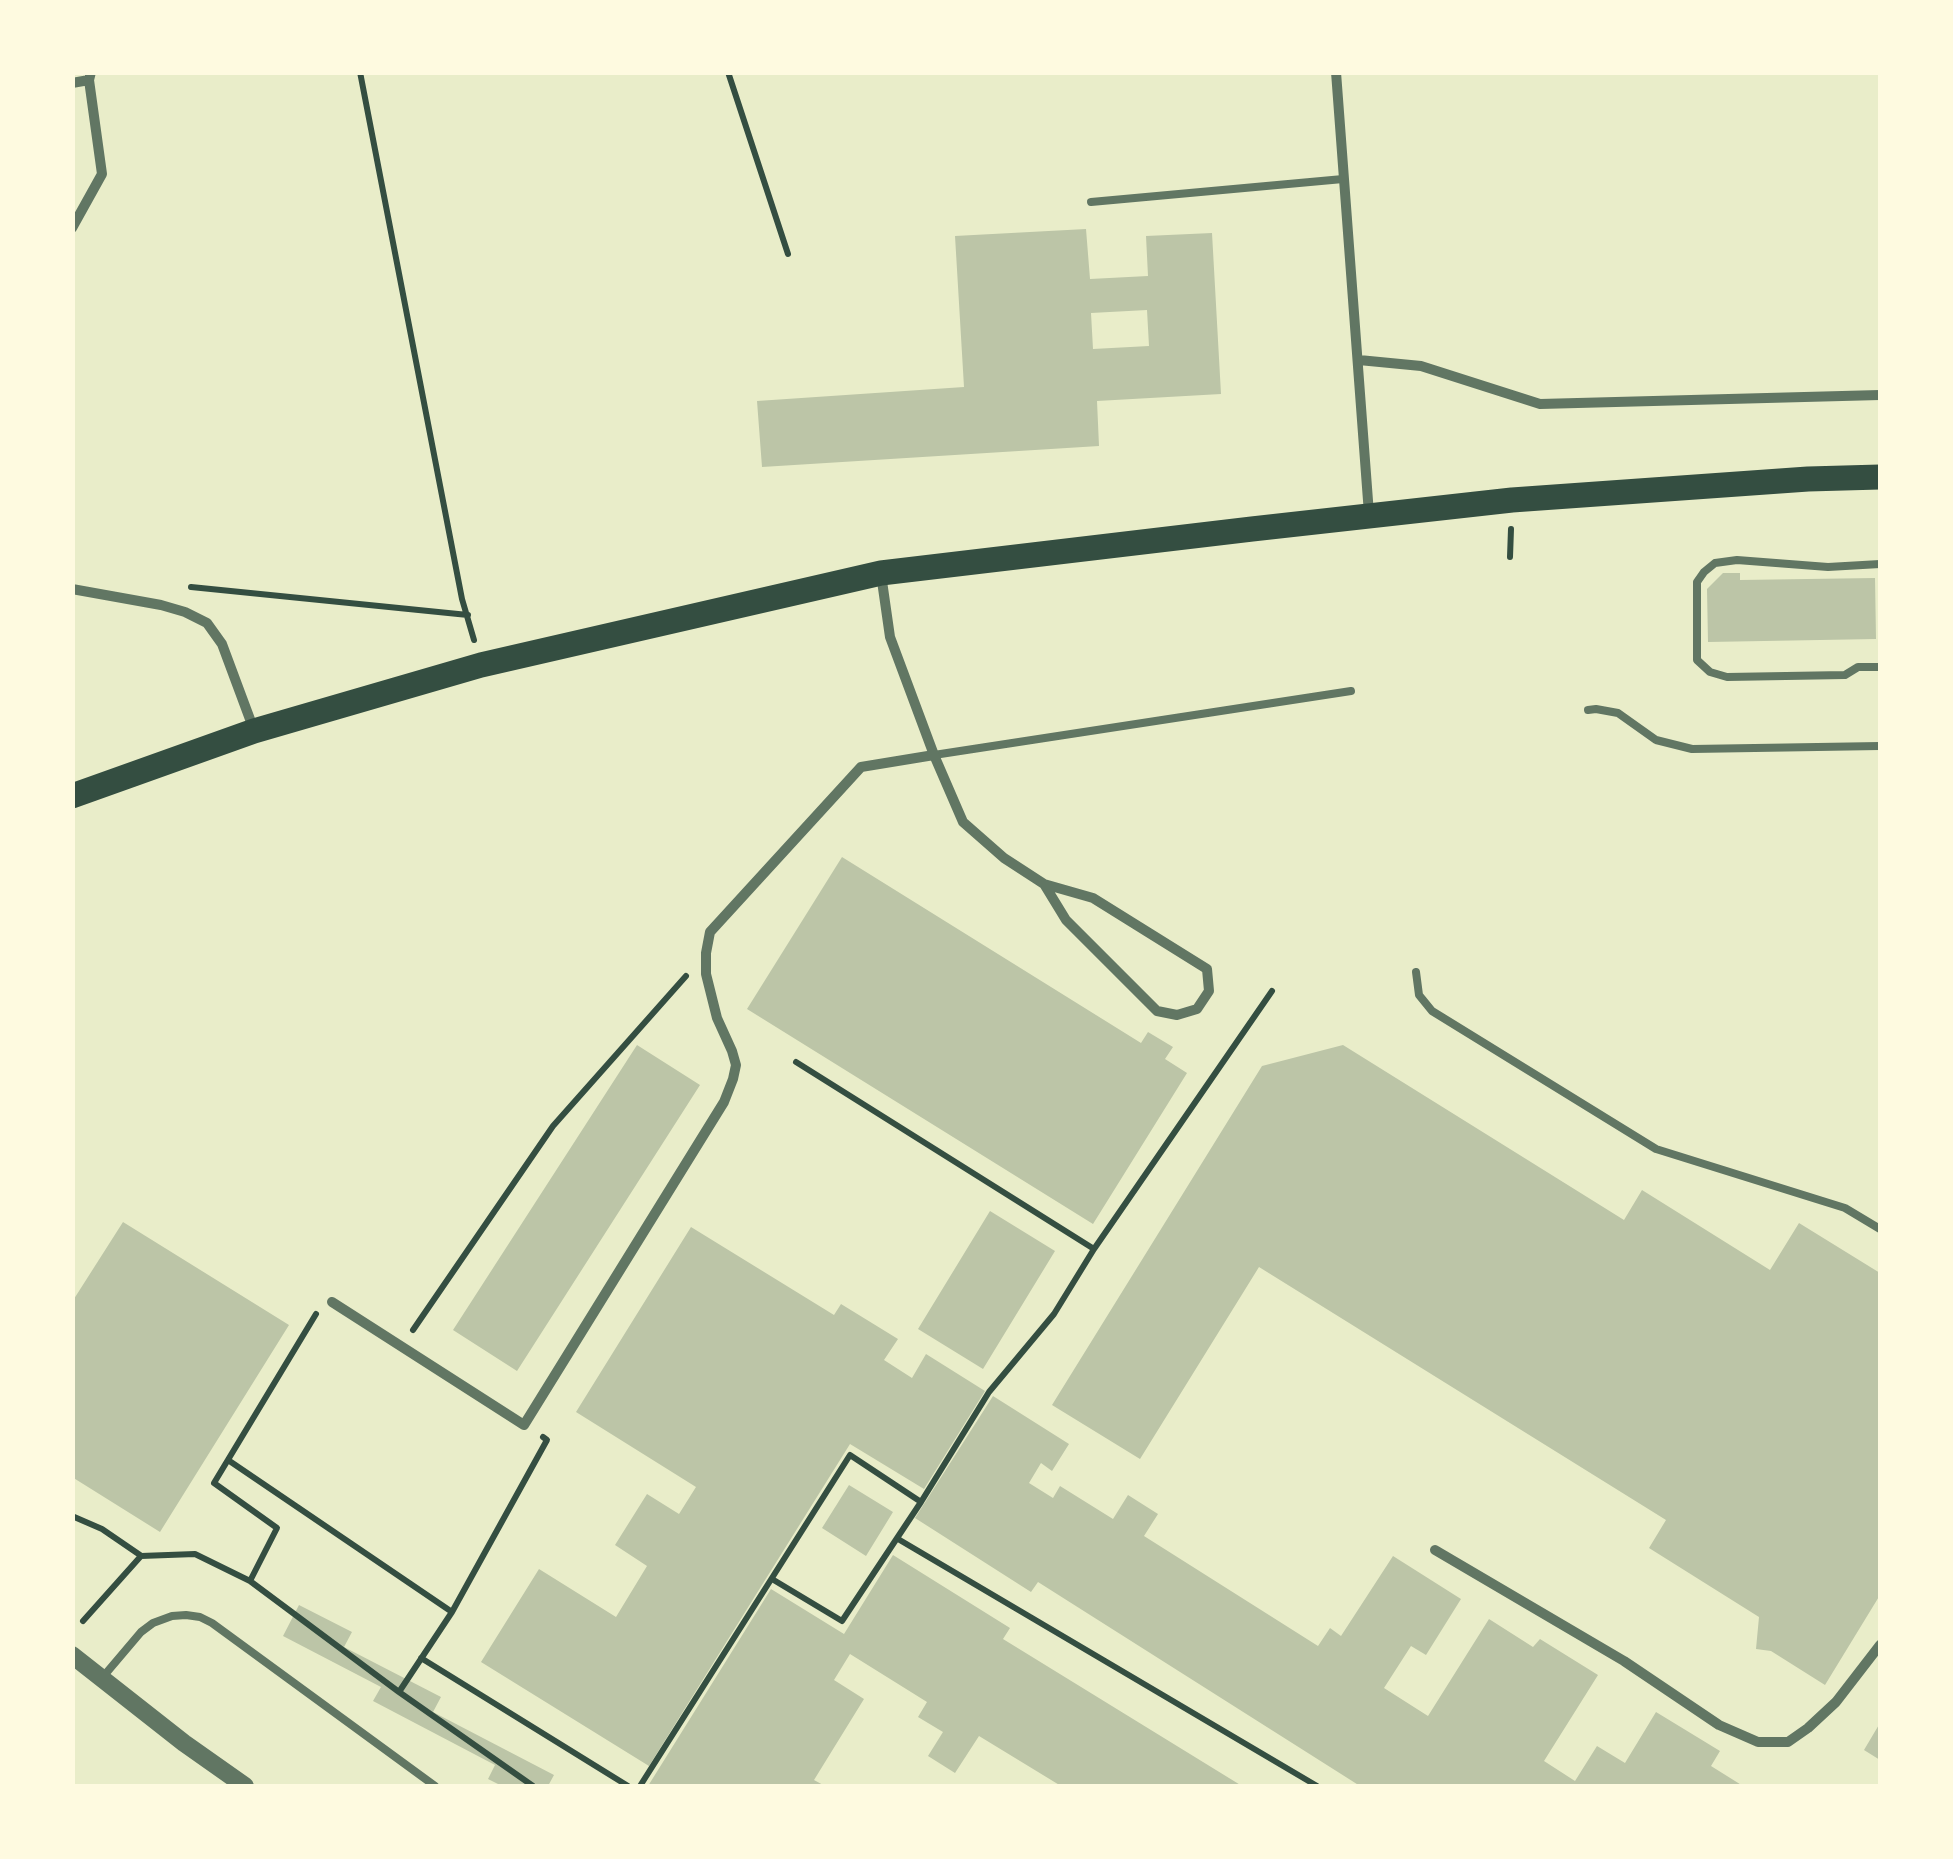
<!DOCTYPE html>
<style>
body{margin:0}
#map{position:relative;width:1953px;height:1859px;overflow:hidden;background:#e9edc9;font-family:"DM Sans",sans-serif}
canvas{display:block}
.frame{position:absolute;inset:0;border:75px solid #fefae0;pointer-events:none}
</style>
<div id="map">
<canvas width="1953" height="1859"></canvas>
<div class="frame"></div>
</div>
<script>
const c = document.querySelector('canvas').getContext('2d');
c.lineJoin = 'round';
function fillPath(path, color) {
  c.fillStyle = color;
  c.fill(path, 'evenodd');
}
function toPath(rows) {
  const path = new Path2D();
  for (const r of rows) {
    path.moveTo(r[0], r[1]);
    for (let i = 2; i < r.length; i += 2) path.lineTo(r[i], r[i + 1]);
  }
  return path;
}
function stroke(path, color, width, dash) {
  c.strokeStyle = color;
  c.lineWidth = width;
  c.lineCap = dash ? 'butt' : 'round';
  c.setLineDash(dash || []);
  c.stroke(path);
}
fillPath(toPath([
 [1086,229,1090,279,1148,276,1146,236,1212,233,1221,394,1097,401,1099,446,762,467,757,401,964,387,955,236],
 [1147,310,1149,346,1093,349,1091,313],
 [1723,573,1740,573,1740,580,1875,578,1876,639,1708,642,1707,589],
 [842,857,1141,1043,1148,1032,1173,1047,1165,1059,1187,1073,1093,1224,747,1009],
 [637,1045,700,1085,517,1371,453,1330],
 [1343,1045,1624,1220,1642,1190,1770,1270,1799,1223,1880,1273,1880,1595,1825,1685,1771,1651,1756,1649,1759,1617,1649,1548,1666,1520,1259,1267,1140,1459,1052,1405,1262,1066],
 [990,1211,1055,1251,983,1369,918,1329],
 [123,1222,289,1325,160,1532,72,1477,72,1302],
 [691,1227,834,1315,841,1304,898,1339,884,1360,912,1378,926,1354,985,1391,924,1489,850,1444,649,1766,481,1662,539,1569,616,1617,647,1566,615,1545,647,1494,679,1514,696,1487,576,1412],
 [993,1396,1069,1444,1052,1471,1041,1463,1029,1483,1053,1498,1060,1486,1113,1519,1128,1495,1158,1514,1144,1536,1318,1646,1330,1628,1341,1636,1393,1556,1461,1599,1426,1655,1411,1646,1384,1688,1428,1716,1489,1619,1533,1647,1540,1639,1598,1675,1544,1761,1575,1781,1597,1746,1625,1763,1656,1712,1720,1751,1711,1766,1743,1786,1360,1786,1038,1582,1031,1592,915,1518],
 [849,1485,893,1512,866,1556,822,1528],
 [893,1555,1010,1628,1003,1639,1242,1786,1061,1786,979,1736,955,1773,928,1756,943,1732,918,1717,927,1702,850,1654,834,1680,864,1699,814,1780,825,1786,648,1786,771,1589,844,1634],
 [299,1605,352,1632,344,1647,441,1697,433,1712,554,1775,548,1786,502,1786,488,1779,495,1765,373,1701,381,1687,283,1636],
 [1880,1723,1880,1760,1864,1750]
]), '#bcc5a7');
stroke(toPath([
 [360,72,462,599,474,640],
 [728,72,788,254],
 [1510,557,1511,529],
 [191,587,468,615],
 [796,1062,1094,1249],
 [413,1330,553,1126,686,976],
 [228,1460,452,1612],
 [921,1502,989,1392,1054,1314,1094,1249,1272,991],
 [72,1516,102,1529,140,1555],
 [898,1539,1317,1786],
 [250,1581,399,1692,533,1786],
 [83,1621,141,1556,195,1554,250,1581,277,1528,214,1483,316,1314],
 [421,1658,628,1786],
 [399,1692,452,1612,547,1440,543,1437],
 [640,1786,850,1455,921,1502,842,1621,772,1579]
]), '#344e41', 6);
stroke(toPath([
 [1091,202,1343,179],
 [1880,564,1828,567,1737,560,1715,563,1704,572,1697,582,1697,660,1710,672,1727,677,1845,675,1858,667,1880,667],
 [1588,710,1596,709,1618,713,1656,740,1692,749,1880,746],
 [934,755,1351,691],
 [1416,972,1419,995,1432,1011,1656,1149,1845,1208,1880,1229],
 [102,1678,141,1632,153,1623,172,1616,186,1615,200,1617,212,1623,435,1786]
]), '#617663', 8);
stroke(toPath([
 [1336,72,1369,514],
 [72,83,89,80],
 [72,228,102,174,89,80,91,72],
 [1359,360,1421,366,1540,404,1880,395],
 [881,574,890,637,934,755,963,822,1004,858,1044,884,1093,898,1207,969,1209,991,1197,1009,1177,1015,1157,1011,1066,920,1044,884],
 [72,589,161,605,185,612,207,623,222,644,254,730],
 [332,1302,524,1425,724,1102,733,1079,736,1065,732,1051,717,1018,706,974,706,953,710,932,861,767,934,755],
 [1435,1550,1624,1661,1719,1725,1758,1742,1788,1742,1808,1728,1836,1702,1880,1645]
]), '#617663', 10);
stroke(toPath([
 [72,1655,184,1743,245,1786]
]), '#617663', 18);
stroke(toPath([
 [72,796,254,731,481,665,881,573,1252,529,1512,500,1808,479,1880,477]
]), '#344e41', 25);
</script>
